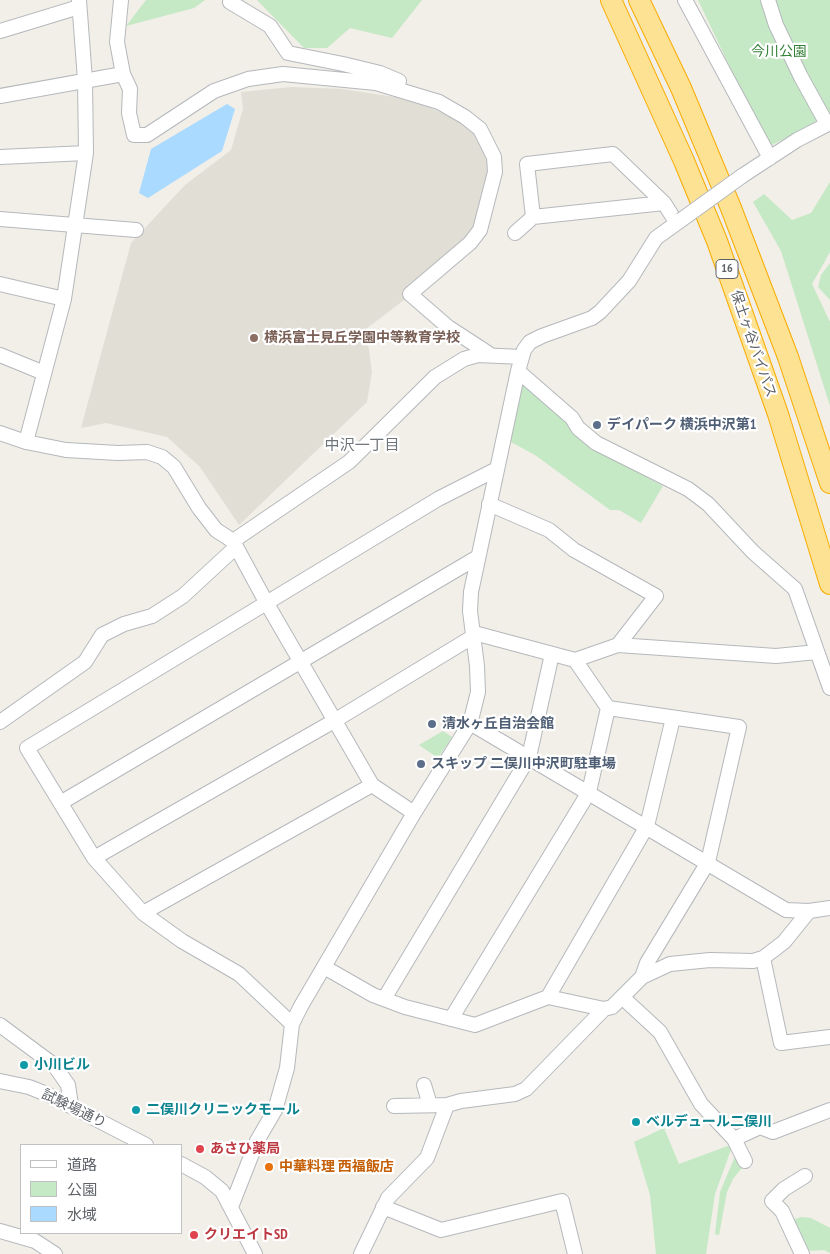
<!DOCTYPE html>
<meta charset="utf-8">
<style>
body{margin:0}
#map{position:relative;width:830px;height:1254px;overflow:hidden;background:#f1efe8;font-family:"PT Sans Narrow","Noto Sans JP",sans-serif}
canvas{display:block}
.legend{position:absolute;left:20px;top:1144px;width:162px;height:90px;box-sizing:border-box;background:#fff;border:1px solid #bfc1c3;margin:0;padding:6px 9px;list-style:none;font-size:15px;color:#5f6368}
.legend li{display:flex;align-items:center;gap:10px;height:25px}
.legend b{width:25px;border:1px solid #bfc1c3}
</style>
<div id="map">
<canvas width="830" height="1254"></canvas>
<ul class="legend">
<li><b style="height:6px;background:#fff"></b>道路</li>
<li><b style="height:14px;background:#c5e8c5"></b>公園</li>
<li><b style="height:14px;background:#aadaff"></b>水域</li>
</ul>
</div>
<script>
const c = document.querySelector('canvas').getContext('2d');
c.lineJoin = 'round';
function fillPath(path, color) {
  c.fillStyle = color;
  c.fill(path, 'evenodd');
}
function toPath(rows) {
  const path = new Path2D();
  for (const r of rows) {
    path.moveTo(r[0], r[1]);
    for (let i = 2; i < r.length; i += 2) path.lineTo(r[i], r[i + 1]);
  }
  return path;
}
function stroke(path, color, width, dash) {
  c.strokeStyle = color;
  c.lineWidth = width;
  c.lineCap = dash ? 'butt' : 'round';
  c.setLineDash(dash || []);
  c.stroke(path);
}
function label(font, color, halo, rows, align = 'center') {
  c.font = font + ' "PT Sans Narrow","Noto Sans JP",sans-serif';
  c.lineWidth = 4.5;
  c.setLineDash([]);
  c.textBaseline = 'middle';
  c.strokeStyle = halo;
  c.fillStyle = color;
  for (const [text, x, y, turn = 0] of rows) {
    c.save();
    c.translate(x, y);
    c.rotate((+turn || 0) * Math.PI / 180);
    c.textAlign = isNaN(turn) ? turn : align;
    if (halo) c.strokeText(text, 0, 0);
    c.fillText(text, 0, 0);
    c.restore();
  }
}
fillPath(toPath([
 [291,87,342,89,395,97,429,107,468,125,487,146,491,171,473,227,457,249,403,293,408,297,366,329,372,372,367,402,239,525,200,467,167,437,106,423,81,428,131,243,185,185,231,150,243,109,241,92]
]), '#e1ded6');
fillPath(toPath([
 [146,0,205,0,194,8,126,26],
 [257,0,422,0,392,38,350,28,327,48,304,48],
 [698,0,830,0,830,115,768,147],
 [830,182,830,252,812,284,830,322,830,406,781,251,753,202,764,194,792,220,811,213],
 [830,263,830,300,818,287,821,275],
 [522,383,566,420,599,452,663,486,641,523,619,510,610,510,535,455,509,441],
 [443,731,452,737,438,758,419,745],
 [664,1128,679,1164,733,1144,715,1194,706,1254,656,1254,650,1195,634,1142],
 [736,1154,739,1154,746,1168,741,1169,733,1179,727,1192,719,1235,715,1234,720,1192],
 [801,1217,811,1218,830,1228,830,1253,824,1250,806,1251,790,1221]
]), '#c5e8c5');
fillPath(toPath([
 [227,104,235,109,222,151,148,198,139,193,151,149]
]), '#aadaff');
const minor = toPath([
 [121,0,117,42,123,74,130,89,129,113,134,135,147,135,214,91,248,79,283,74,376,83,439,102,465,117,480,129,494,157,495,172,480,230,470,243,410,294,448,327,491,355],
 [685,0,770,158],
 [768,0,776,25,801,77,827,124],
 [230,2,270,26,288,53,343,64,380,73,399,81],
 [0,31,79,7],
 [0,96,123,74],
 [0,157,86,153],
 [742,176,797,140,830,123],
 [533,217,527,164,613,154,664,203],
 [0,219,136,230],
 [515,233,533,217,664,203,676,222],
 [0,284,64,299],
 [0,355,44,373],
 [518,371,572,418,578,428,596,443,688,489,708,504,753,552,795,589,830,688],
 [0,433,26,442,66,450,118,453,147,452,162,457,174,467,199,508,216,530,233,541,266,602,372,785,414,813],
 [26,442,64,299,86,153,85,80,79,0],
 [233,541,349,462,435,377,464,359,478,355,522,357],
 [618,645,776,656,817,652],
 [575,660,608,708,739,727,708,862,647,963,642,977],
 [0,722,85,662,102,635,124,624,152,616,183,596,236,547],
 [470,723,786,910,809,911,830,908],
 [62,802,478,557],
 [94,858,334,721,474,636,478,634,575,660,618,645,656,596,574,550,549,530,489,504],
 [143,913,372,785],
 [763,958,781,1043,830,1037],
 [324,967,373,995,405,1007,475,1025,548,997,604,1009,612,1007,642,977,670,964,710,960,753,961,763,958,784,942,809,911],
 [548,997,647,826,673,718],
 [622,997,660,1032,701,1104,734,1139,745,1161],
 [384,999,529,757,552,654],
 [451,1019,589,792,608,708],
 [292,1024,239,974,182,941,143,913,94,858,27,748,438,499,497,469],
 [0,1025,54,1065,68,1085,71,1105],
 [0,1081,29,1087,49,1095,146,1145],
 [424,1085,430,1105],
 [394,1106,447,1105],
 [734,1139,760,1127,773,1132,830,1110],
 [181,1164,205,1177,222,1191,255,1254],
 [231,1207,257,1141,275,1110,287,1068,292,1024,301,1006,414,813,469,725,472,716,478,692,477,666,470,611,471,592,518,371,524,350,530,342,542,336,592,318,600,312,629,281,656,238,681,220],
 [383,1207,441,1230,562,1201,575,1254],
 [0,1231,35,1241,55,1254],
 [361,1254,388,1198,427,1158,447,1105,461,1101,515,1094,526,1089,604,1009],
 [802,1254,782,1211,772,1201,784,1189,805,1176]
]);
const highway = toPath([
 [611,0,684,161,717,241,778,414,830,584],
 [639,0,681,88,731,208,788,357,830,483]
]);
stroke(minor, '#b5b8bc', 16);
stroke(highway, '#f9ab00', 22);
stroke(minor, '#fff', 14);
stroke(highway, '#fde293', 20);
const minorBridge = toPath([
 [681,220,742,176]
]);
stroke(minorBridge, '#b5b8bc', 16, []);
stroke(minorBridge, '#fff', 14);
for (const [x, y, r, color] of [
 [254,338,5,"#8d6e63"],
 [597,425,5,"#5c6f8a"],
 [432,724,5,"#5c6f8a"],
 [421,764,5,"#5c6f8a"],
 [24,1065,5,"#0f9aa8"],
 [136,1110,5,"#0f9aa8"],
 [636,1122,5,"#0f9aa8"],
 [200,1149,5,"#e0444e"],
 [269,1167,5,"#e8710a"],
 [194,1235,5,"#e0444e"]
]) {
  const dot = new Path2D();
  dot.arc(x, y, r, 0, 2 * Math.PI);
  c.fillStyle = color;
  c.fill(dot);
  stroke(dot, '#fff', 2);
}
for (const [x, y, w] of [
 [727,269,22]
]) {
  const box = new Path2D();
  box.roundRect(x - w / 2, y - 9.5, w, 19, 4);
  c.fillStyle = '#fff';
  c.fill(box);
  stroke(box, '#5f6368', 1);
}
label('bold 12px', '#5f6368', null, [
 ["16",727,269]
]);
label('14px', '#348238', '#fff', [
 ["今川公園",779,52]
]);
label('bold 14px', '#785e54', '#fff', [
 ["横浜富士見丘学園中等教育学校",264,338]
], 'left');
label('14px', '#5f6368', '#fff', [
 ["保土ヶ谷バイパス",753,344,71],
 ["試験場通り",74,1109,26]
]);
label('bold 14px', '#4e5e75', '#fff', [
 ["デイパーク 横浜中沢第1",607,425],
 ["清水ヶ丘自治会館",442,724],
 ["スキップ 二俣川中沢町駐車場",431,764]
], 'left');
label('bold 14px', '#0d838f', '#fff', [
 ["小川ビル",34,1065],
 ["二俣川クリニックモール",146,1110],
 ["ベルデュール二俣川",646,1122]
], 'left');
label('bold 14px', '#be3a42', '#fff', [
 ["あさひ薬局",210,1149],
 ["クリエイトSD",204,1235]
], 'left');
label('bold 14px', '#c56008', '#fff', [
 ["中華料理 西福飯店",279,1167]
], 'left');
label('15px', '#70757a', '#fff', [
 ["中沢一丁目",362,446]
]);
</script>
